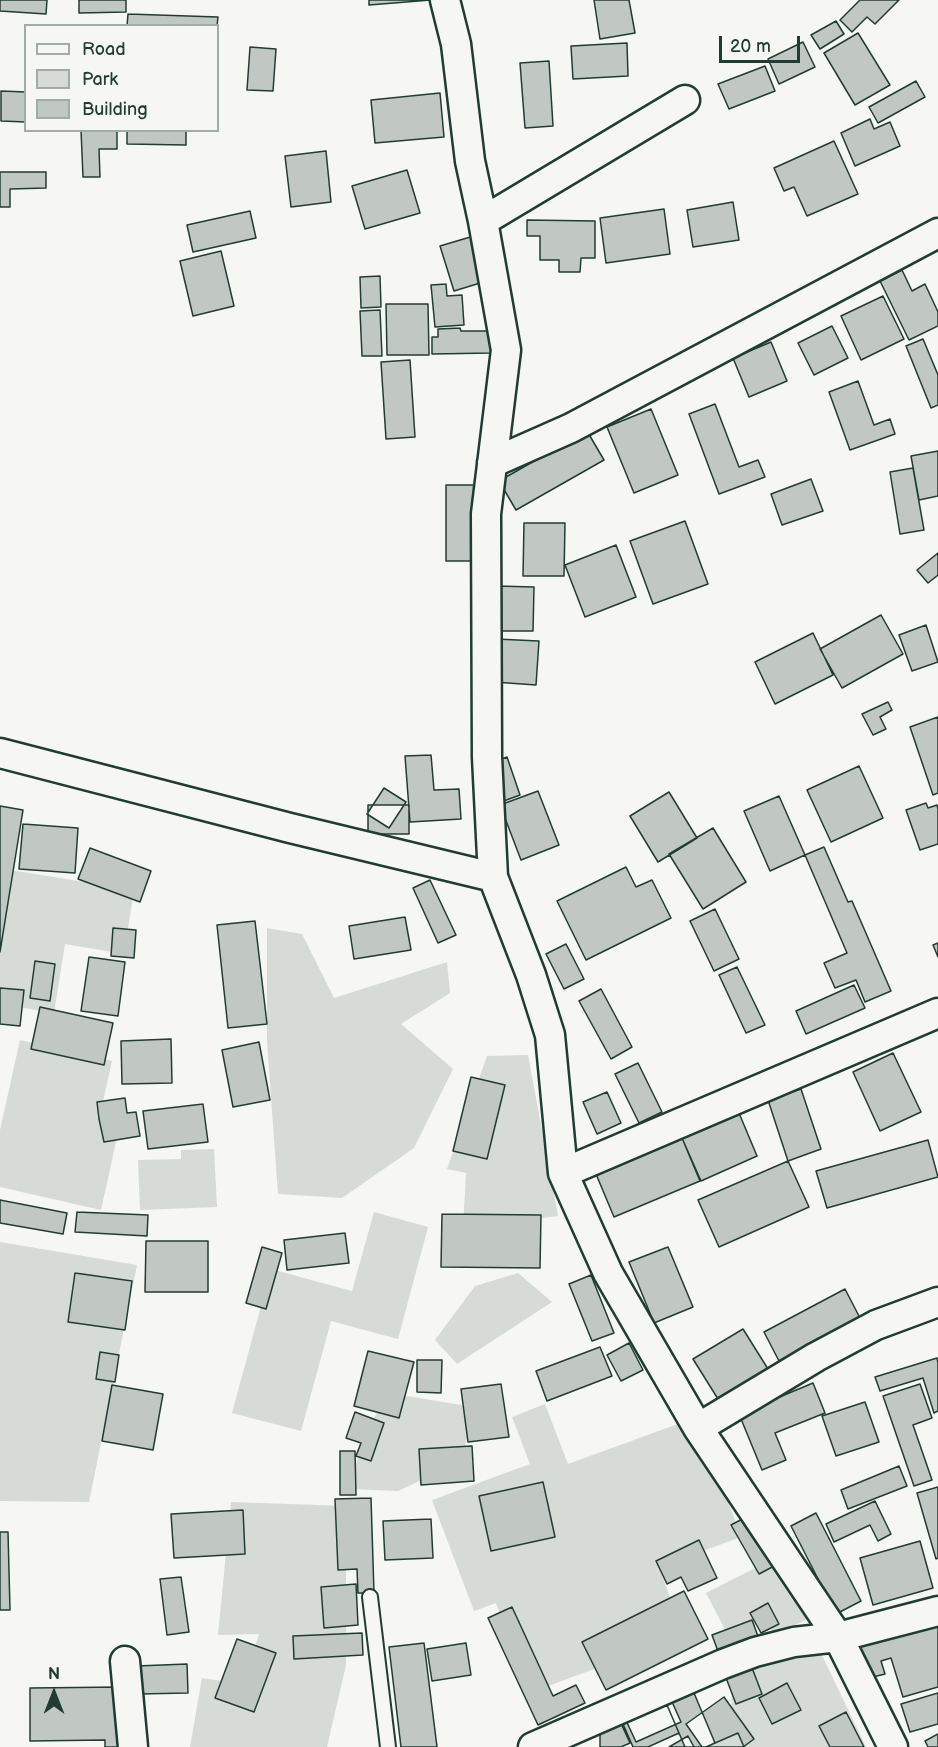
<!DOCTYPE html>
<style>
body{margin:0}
#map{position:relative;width:938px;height:1747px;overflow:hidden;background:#f6f6f2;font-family:"Balsamiq Sans",sans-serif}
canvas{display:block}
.legend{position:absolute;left:24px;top:24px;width:195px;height:108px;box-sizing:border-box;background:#f6f6f2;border:2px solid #a0aca6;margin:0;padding:8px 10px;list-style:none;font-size:18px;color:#1f3d34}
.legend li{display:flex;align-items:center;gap:12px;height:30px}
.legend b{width:30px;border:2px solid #a0aca6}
.north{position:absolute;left:24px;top:1663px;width:60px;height:60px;-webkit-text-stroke:4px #f6f6f2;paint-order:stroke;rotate:0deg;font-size:16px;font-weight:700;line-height:24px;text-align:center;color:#1f3d34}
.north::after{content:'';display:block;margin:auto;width:21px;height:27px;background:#1f3d34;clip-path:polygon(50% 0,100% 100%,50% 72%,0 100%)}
.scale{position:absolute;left:719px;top:36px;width:81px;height:27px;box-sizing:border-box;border:3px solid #1f3d34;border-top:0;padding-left:8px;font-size:18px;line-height:21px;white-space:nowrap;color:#1f3d34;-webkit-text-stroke:4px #f6f6f2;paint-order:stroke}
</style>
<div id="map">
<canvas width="938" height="1747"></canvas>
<ul class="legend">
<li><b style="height:8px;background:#f6f6f2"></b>Road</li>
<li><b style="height:16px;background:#d6dbd6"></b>Park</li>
<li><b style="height:16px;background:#c1c8c3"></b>Building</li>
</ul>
<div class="north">N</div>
<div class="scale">20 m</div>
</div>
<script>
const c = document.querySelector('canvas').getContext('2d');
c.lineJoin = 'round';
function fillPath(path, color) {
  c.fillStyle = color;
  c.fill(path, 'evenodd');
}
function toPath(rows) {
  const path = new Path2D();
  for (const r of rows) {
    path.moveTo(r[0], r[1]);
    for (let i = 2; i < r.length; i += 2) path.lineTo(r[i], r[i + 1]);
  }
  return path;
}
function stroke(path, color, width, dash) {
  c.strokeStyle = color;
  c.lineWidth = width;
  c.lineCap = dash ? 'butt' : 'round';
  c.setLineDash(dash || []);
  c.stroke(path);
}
fillPath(toPath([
 [4,869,134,890,124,954,65,944,54,1013,0,1004,0,892],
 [267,928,302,934,334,998,447,962,450,993,401,1024,453,1069,414,1148,342,1198,278,1194,267,1041],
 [20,1040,112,1061,99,1119,120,1124,101,1210,0,1187,0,1130],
 [528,1055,558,1216,463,1228,466,1173,447,1169,487,1056],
 [214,1149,217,1207,140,1210,138,1160,181,1159,181,1150],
 [374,1212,428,1227,398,1339,331,1321,301,1431,232,1413,271,1269,352,1291],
 [0,1242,137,1265,89,1502,0,1501],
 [518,1273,552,1302,457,1364,435,1340,475,1286],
 [389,1393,473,1407,462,1461,398,1491,349,1489,365,1433],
 [545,1404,568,1464,697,1417,741,1537,659,1567,684,1636,529,1693,496,1603,474,1611,432,1500,530,1464,512,1417],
 [231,1502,346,1506,346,1665,327,1747,190,1747,202,1678,243,1684,259,1634,218,1635],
 [779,1556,811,1617,775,1636,766,1620,730,1639,706,1593],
 [819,1649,866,1747,709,1747,731,1716,733,1666]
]), '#d6dbd6');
const building = toPath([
 [0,0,47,0,46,14,0,11,0,0],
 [79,0,126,0,126,12,79,13,79,0],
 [369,0,431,0,369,5,369,0],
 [594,0,629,0,635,33,600,39,594,0],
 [860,0,899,0,875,24,867,17,852,32,840,20,860,0],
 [128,14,218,17,217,26,127,26,128,14],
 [836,21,844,34,820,49,811,35,836,21],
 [858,33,890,85,855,105,824,53,858,33],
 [803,42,815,67,779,84,768,59,803,42],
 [627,43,628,76,573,79,571,46,627,43],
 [250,47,276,49,273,91,247,90,250,47],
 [549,61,553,126,525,128,520,63,549,61],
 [765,66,775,91,729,109,718,84,765,66],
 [916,81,925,97,878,123,869,107,916,81],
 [1,91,26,92,26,122,1,121,1,91],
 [440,93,444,137,375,143,371,100,440,93],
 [870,119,874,129,890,122,900,146,855,166,841,133,870,119],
 [81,130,117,130,117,149,99,149,100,177,83,177,81,130],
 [127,130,186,130,186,145,127,144,127,130],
 [834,141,858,194,807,216,794,187,784,191,774,168,834,141],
 [326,151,331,202,291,207,285,156,326,151],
 [407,170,420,213,365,229,352,186,407,170],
 [0,172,46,172,46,188,10,189,10,207,0,207,0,172],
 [733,202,739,240,693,247,687,210,733,202],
 [664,209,670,254,606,263,600,218,664,209],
 [250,211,256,238,193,252,187,225,250,211],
 [527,220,595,221,595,258,581,258,580,272,559,272,559,260,540,260,540,236,527,236,527,220],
 [477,235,490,280,454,291,440,246,477,235],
 [221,251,234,306,193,316,180,261,221,251],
 [902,270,912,291,925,284,938,312,938,326,909,340,880,281,902,270],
 [380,276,381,307,361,308,360,277,380,276],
 [446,284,447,296,462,295,464,325,435,327,431,285,446,284],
 [883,296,904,339,861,360,841,316,883,296],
 [386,304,428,304,429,355,387,355,386,304],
 [380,310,382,356,362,356,360,311,380,310],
 [832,326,848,358,814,375,798,343,832,326],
 [460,328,461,331,490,331,491,353,432,354,432,337,438,337,438,329,460,328],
 [923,339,938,375,938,405,931,408,906,346,923,339],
 [771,342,787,381,749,397,733,358,771,342],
 [410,360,415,437,386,439,381,362,410,360],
 [858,381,874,425,890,419,895,434,850,450,829,392,858,381],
 [715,404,739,467,758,460,765,477,719,494,689,414,715,404],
 [651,409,678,475,634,493,607,427,651,409],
 [587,431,604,460,516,510,499,481,587,431],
 [938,451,938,496,919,500,911,456,938,451],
 [913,468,924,530,900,534,890,472,913,468],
 [811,479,823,511,782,525,771,494,811,479],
 [446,485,474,485,474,561,446,561,446,485],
 [685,521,708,584,653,604,630,541,685,521],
 [524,523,565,523,564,576,523,576,524,523],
 [616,545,636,597,585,617,565,565,616,545],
 [938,553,938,575,928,583,917,570,938,553],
 [497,586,534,587,533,631,496,631,497,586],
 [881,615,903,654,842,688,820,649,881,615],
 [926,625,938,662,912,671,899,635,926,625],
 [813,633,833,675,775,704,755,662,813,633],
 [496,639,539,641,536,685,494,682,496,639],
 [888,702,892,710,880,717,886,729,873,735,862,714,888,702],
 [938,717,938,793,933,795,910,727,938,717],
 [431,755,434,790,459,789,461,819,410,822,405,756,431,755],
 [507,757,520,795,501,802,488,764,507,757],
 [859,766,883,818,831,842,807,790,859,766],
 [384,788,406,802,389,828,367,814,384,788],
 [538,791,559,845,521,860,500,805,538,791],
 [669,792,697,838,658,862,630,816,669,792],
 [779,796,805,855,770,871,744,811,779,796],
 [926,803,928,808,937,805,938,809,938,844,920,850,906,810,926,803],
 [368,805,409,805,409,834,368,834,368,805],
 [0,806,23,810,0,952,0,806],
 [23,824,78,828,75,873,19,869,23,824],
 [713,828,746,882,703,909,669,854,713,828],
 [824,847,848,902,852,901,891,991,865,1002,856,980,835,988,824,963,847,953,805,855,824,847],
 [90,848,151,871,140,902,78,879,90,848],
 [626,867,636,887,652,880,671,918,586,960,557,901,626,867],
 [430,880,456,935,438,943,413,888,430,880],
 [715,909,739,959,714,971,690,921,715,909],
 [405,917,411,950,354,959,349,926,405,917],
 [255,921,267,1024,228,1028,217,925,255,921],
 [113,928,136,930,134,958,111,956,113,928],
 [938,943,938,957,933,945,938,943],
 [566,944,584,979,564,989,546,954,566,944],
 [89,957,125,962,118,1016,81,1011,89,957],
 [35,961,55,964,50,1001,30,998,35,961],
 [737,967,765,1025,746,1033,719,975,737,967],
 [854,985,865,1008,806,1034,796,1011,854,985],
 [0,988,24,990,20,1026,0,1024,0,988],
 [601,989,632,1047,611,1059,579,1001,601,989],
 [40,1007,113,1023,104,1065,31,1049,40,1007],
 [171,1039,172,1083,122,1084,121,1041,171,1039],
 [259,1042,270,1100,233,1107,222,1050,259,1042],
 [893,1053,921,1112,880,1131,853,1072,893,1053],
 [638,1063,662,1112,639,1123,615,1074,638,1063],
 [471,1077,505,1085,487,1159,453,1151,471,1077],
 [801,1089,821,1149,788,1161,768,1100,801,1089],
 [607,1092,621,1123,597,1134,583,1102,607,1092],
 [125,1098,127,1113,136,1112,140,1136,104,1142,99,1119,97,1102,125,1098],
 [203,1104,208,1142,148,1149,143,1111,203,1104],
 [739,1113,757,1156,701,1181,682,1138,739,1113],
 [682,1138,700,1181,614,1217,596,1174,682,1138],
 [928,1140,938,1177,827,1208,816,1171,928,1140],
 [788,1161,809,1207,719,1247,698,1200,788,1161],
 [0,1200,67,1213,63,1234,0,1223,0,1200],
 [77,1212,148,1215,147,1236,75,1232,77,1212],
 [442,1214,541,1215,540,1268,441,1267,442,1214],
 [345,1233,349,1263,287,1270,284,1240,345,1233],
 [146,1241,208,1241,208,1292,145,1292,146,1241],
 [262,1247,282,1253,266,1309,246,1303,262,1247],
 [668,1247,693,1307,654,1323,629,1262,668,1247],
 [75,1273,132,1281,125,1330,68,1322,75,1273],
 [591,1275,614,1333,592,1341,569,1284,591,1275],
 [845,1289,860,1318,779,1361,764,1332,845,1289],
 [743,1329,768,1369,718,1399,693,1359,743,1329],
 [629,1343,643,1370,621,1381,607,1355,629,1343],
 [600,1347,612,1376,547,1401,536,1371,600,1347],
 [368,1351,414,1362,399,1418,354,1406,368,1351],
 [100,1352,119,1355,115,1382,96,1379,100,1352],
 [937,1358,938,1363,938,1411,934,1413,923,1378,880,1391,875,1377,937,1358],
 [417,1360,442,1360,441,1393,417,1392,417,1360],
 [813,1383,825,1413,775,1433,786,1460,762,1470,739,1414,813,1383],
 [501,1384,509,1437,468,1442,461,1389,501,1384],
 [920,1384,932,1418,913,1425,932,1480,914,1486,883,1396,920,1384],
 [112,1385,163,1394,153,1450,102,1441,112,1385],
 [865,1402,879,1442,836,1456,822,1416,865,1402],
 [355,1412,384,1423,371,1461,356,1456,361,1443,346,1438,355,1412],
 [472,1446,474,1481,421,1485,419,1449,472,1446],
 [340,1451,355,1451,356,1495,340,1495,340,1451],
 [899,1466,907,1486,848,1509,841,1490,899,1466],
 [543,1482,555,1537,491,1551,479,1496,543,1482],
 [938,1487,938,1558,936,1559,917,1493,938,1487],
 [371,1498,374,1593,358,1593,357,1569,338,1570,335,1499,371,1498],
 [875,1501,891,1534,878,1541,870,1525,834,1542,826,1524,875,1501],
 [243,1510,245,1554,174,1558,171,1514,243,1510],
 [816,1513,861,1601,836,1614,791,1526,816,1513],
 [748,1516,776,1565,759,1574,731,1525,748,1516],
 [431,1519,433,1558,385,1560,383,1521,431,1519],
 [0,1532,8,1532,10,1610,0,1610,0,1532],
 [699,1540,717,1578,688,1591,681,1577,667,1584,656,1561,699,1540],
 [920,1541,933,1588,873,1605,860,1558,920,1541],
 [181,1577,189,1632,167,1635,160,1579,181,1577],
 [356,1584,358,1625,324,1628,321,1587,356,1584],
 [684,1591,708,1639,606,1690,582,1642,684,1591],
 [768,1603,779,1624,761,1633,750,1613,768,1603],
 [512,1607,553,1696,576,1685,585,1703,538,1725,488,1618,512,1607],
 [752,1620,759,1639,719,1654,712,1635,752,1620],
 [938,1622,938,1687,903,1697,891,1658,881,1661,885,1674,869,1678,858,1641,938,1622],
 [362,1633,363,1655,294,1659,293,1636,362,1633],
 [237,1639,276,1653,254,1712,215,1698,237,1639],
 [424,1643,437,1747,401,1747,389,1647,424,1643],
 [466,1643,471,1675,432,1681,427,1649,466,1643],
 [749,1660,762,1694,736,1704,723,1670,749,1660],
 [187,1664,188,1693,138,1694,137,1666,187,1664],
 [787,1683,801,1710,772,1724,759,1698,787,1683],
 [121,1687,121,1747,105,1747,105,1740,30,1741,30,1688,121,1687],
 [694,1693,715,1743,706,1747,685,1747,667,1705,694,1693],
 [938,1693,938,1724,910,1732,901,1704,938,1693],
 [669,1695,681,1722,636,1742,624,1716,669,1695],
 [724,1697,754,1739,743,1747,702,1747,686,1724,724,1697],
 [667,1705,679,1733,648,1747,633,1747,623,1724,667,1705],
 [846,1712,864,1747,830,1747,819,1726,846,1712],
 [619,1719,630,1743,621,1747,600,1747,600,1735,619,1719],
 [738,1733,744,1747,706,1747,738,1733],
 [938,1734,938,1747,928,1747,925,1741,938,1734],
 [688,1736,694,1747,669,1747,688,1736]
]);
fillPath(building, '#c1c8c3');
stroke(building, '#1f3d34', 1.5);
const service = toPath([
 [370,1597,388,1747]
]);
const minor = toPath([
 [445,0,456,44,470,161,483,221,506,350,486,514,487,757,493,877],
 [483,221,685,100],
 [492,463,571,428,938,233],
 [0,753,290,828,493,877,531,975,550,1035,563,1173,608,1273,698,1428,838,1637,893,1747],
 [563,1173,938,1013],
 [698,1428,816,1357,876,1325,938,1302],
 [125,1661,133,1747],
 [533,1747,723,1664,755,1652,794,1642,838,1637,938,1611]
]);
stroke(service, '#1f3d34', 18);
stroke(minor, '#1f3d34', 33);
stroke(service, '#f6f6f2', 14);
stroke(minor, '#f6f6f2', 28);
</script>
